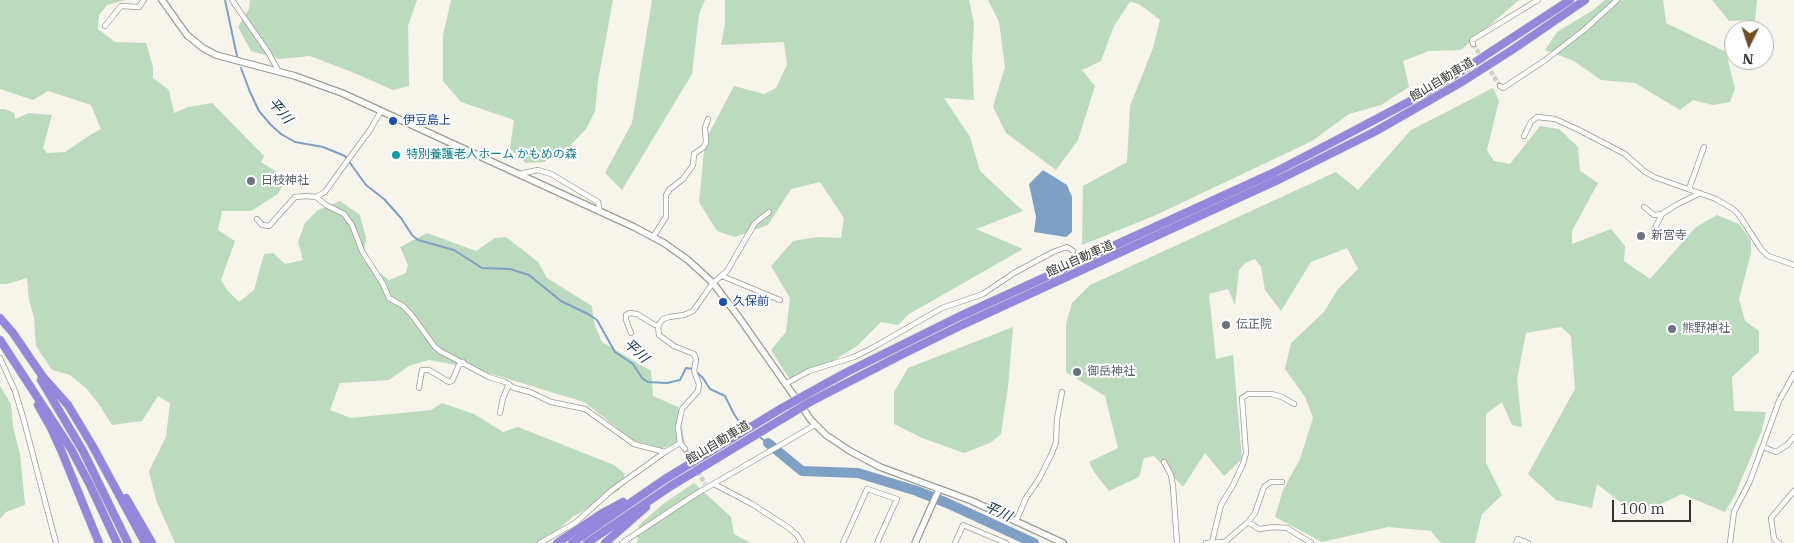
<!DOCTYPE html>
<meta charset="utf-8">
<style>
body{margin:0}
#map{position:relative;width:1794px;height:543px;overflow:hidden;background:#f6f4eb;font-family:"IBM Plex Serif",serif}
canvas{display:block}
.north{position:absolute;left:1724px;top:20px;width:50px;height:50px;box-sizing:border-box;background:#fff;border:1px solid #adadab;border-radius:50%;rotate:184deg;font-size:14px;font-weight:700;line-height:20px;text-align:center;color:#32322e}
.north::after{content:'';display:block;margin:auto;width:18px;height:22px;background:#6f4e25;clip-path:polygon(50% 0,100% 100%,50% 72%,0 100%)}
.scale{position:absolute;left:1612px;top:500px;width:79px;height:22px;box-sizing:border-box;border:2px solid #32322e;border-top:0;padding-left:6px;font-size:15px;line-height:18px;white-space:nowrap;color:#32322e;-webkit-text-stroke:4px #fff;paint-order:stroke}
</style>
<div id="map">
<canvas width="1794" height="543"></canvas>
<div class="north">N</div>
<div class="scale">100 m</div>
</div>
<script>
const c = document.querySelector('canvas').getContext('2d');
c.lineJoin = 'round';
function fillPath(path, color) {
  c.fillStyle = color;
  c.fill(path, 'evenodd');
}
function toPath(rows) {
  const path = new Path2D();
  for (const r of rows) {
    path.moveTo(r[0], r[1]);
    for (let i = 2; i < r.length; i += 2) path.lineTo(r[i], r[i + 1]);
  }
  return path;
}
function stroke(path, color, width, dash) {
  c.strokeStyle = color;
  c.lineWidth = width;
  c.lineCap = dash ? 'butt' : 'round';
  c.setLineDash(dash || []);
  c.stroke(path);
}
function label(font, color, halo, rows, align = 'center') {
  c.font = font + ' "IBM Plex Serif","Noto Sans JP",serif';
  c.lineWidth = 4;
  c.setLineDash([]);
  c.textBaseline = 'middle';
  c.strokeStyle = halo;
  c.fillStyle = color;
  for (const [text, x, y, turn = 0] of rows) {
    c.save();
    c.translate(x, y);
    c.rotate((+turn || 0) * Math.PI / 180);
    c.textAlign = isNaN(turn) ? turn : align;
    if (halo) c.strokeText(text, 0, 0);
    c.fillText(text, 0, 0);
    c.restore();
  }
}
fillPath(toPath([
 [0,0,125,0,107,5,99,15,98,29,115,42,146,43,153,67,153,78,169,90,174,113,188,107,212,103,264,156,261,162,286,178,278,194,251,211,222,211,218,230,235,241,221,280,227,290,239,302,254,290,264,254,273,253,285,264,303,260,298,242,305,223,318,210,340,201,360,215,366,238,363,260,389,280,406,273,408,265,400,247,427,233,476,251,495,238,506,237,538,262,547,278,592,306,594,323,602,342,651,371,653,396,678,407,685,443,661,448,633,440,584,402,472,368,429,360,409,366,389,380,340,383,330,410,351,418,431,410,442,403,474,414,503,432,518,427,614,465,625,474,619,490,574,516,555,532,536,543,175,543,156,500,149,471,166,437,170,403,158,396,142,421,112,425,98,403,86,388,70,375,52,370,36,346,34,317,29,300,27,278,7,284,0,284,0,109,5,109,14,113,15,119,29,113,52,115,43,148,47,153,65,152,90,135,101,129,91,105,48,91,33,100,0,89],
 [250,0,417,0,408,26,409,86,393,90,352,72,310,56,280,59,251,51,238,27,249,9],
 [451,0,613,0,598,81,595,111,586,129,566,150,544,162,526,163,510,149,514,120,461,102,443,81,443,35],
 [652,0,705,0,699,14,692,74,622,190,605,173,632,123],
 [725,0,969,0,974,24,972,57,974,100,944,98,970,137,980,171,1023,211,976,229,1023,249,909,314,898,325,881,322,857,346,828,364,790,380,771,350,786,332,790,298,771,266,793,241,817,237,841,238,844,218,820,182,791,189,768,225,735,237,717,231,699,202,705,141,734,86,764,94,776,88,787,65,784,42,721,45,725,24],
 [988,0,1519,0,1461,50,1429,51,1403,61,1409,87,1381,105,1349,114,1312,141,1156,215,1082,245,1083,186,1127,162,1130,106,1153,48,1160,20,1139,4,1130,2,1114,26,1101,61,1082,70,1095,86,1078,140,1056,170,1006,133,993,107,1005,67,999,22],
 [1605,0,1663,0,1666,23,1726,52,1735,89,1730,102,1713,105,1693,100,1680,110,1635,83,1601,80,1574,61,1545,50,1557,32,1593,10],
 [1712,0,1757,0,1755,20,1729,21],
 [1493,88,1499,101,1487,150,1494,161,1510,164,1540,126,1559,129,1578,147,1580,171,1598,183,1572,231,1572,244,1611,229,1625,246,1624,261,1650,279,1696,227,1717,215,1739,224,1751,240,1751,253,1739,299,1745,321,1759,331,1759,352,1732,377,1734,411,1766,412,1762,430,1735,495,1725,512,1682,494,1646,511,1624,505,1597,484,1592,508,1556,500,1528,474,1575,389,1571,336,1561,327,1526,333,1517,379,1522,427,1512,425,1502,402,1486,414,1486,463,1502,495,1482,514,1475,543,1441,543,1431,531,1388,527,1322,542,1275,517,1283,490,1300,459,1313,418,1305,397,1285,369,1291,343,1324,312,1338,289,1358,269,1347,248,1311,262,1281,311,1265,290,1261,267,1255,259,1245,263,1239,270,1235,305,1228,289,1209,294,1216,359,1233,355,1242,459,1224,476,1205,453,1183,487,1154,456,1144,458,1139,477,1109,491,1094,472,1089,462,1118,448,1105,396,1066,372,1066,324,1072,303,1090,285,1336,172,1358,190,1411,130],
 [1013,327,1008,387,1001,434,990,443,964,453,922,438,894,424,894,392,908,368],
 [0,386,11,404,13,427,20,454,25,505,6,512,0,519],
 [694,483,731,517,734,534,751,543,637,543,639,525,663,504]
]), '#bcdabe');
fillPath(toPath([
 [1043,170,1067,185,1072,197,1072,232,1066,237,1034,232,1036,217,1029,184]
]), '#7ea0c5');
stroke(toPath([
 [225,0,237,56],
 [241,68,250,92,259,111,271,125,281,134,295,142,323,147,345,156,366,185,384,199,401,218,412,235,418,240,454,250,482,268,510,269,529,275,561,301,588,314,597,320,615,352,633,364,642,378,648,382,667,383,680,380,686,368,693,369,703,378,710,389,725,396,734,414,740,423,746,427],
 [758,436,768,443]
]), '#7ea0c5', 2);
stroke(toPath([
 [768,443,802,471,858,473,917,491,947,503,1034,543]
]), '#7ea0c5', 10);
stroke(toPath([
 [1473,44,1500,86],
 [685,449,705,484]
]), '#cfcdc5', 4.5, [4.5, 2]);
const street = toPath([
 [232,0,268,52,279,72],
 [105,26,121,6,139,7,144,0],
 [1473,44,1472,40,1538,0],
 [1500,86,1503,88,1544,61,1584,30,1617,0],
 [381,111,370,130,345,164,325,192,316,197,326,205,344,214,352,225,362,251,383,284,389,298,403,306,411,314,435,347,440,351,489,377,505,382,514,388,530,392,551,402,585,409,634,444,665,452],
 [1524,136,1531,122,1537,117,1555,119,1577,129,1625,154,1644,171,1654,177,1716,199,1733,209,1739,215,1761,249,1768,256,1794,265],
 [519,174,538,170,551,174,598,202,600,212],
 [1689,189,1704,147],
 [1644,207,1654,215,1662,214,1676,205,1700,193],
 [257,219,262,225,269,226,295,197,306,196,316,197],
 [1652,234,1662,214],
 [653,237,666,217,666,195,670,189,683,179,693,165,694,154,704,147,706,142,705,128,708,119],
 [722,276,780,300],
 [631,333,626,320,626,315,630,313,637,314,653,324,658,326],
 [0,358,15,391,23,417,56,543],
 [785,384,809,371,854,357,874,347,942,308,983,294,1014,273,1053,252,1067,247,1073,251],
 [419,388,422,370,429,370,449,382,452,381,459,365,463,362],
 [500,413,503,398,509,384],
 [1763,447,1776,452,1787,445,1794,437],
 [685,449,680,443,678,427,682,409,698,391,699,384,694,371,696,359,694,354,674,346,659,335,658,326,663,319,669,317,684,315,693,311,713,283,727,271,755,223,769,212],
 [1164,462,1171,475,1173,486,1177,543],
 [714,484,752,504,789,528,797,535,802,543],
 [1016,521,1026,498,1039,479,1052,453,1056,442,1057,419,1062,392],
 [1248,522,1255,513,1264,487,1271,482,1282,482],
 [1212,542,1221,505,1233,485,1243,464,1246,453,1242,398,1248,394,1272,394,1282,397,1294,404],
 [540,543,575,523,612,490,665,452,680,443],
 [622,543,696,494,815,425],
 [843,543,867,489,897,499,877,543],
 [955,543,963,525,1006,543],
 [1206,543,1225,542,1248,522,1259,529,1274,527,1287,528,1311,543],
 [1516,543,1518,539,1528,543],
 [1730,543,1734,512,1750,481,1779,401,1794,374],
 [1779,543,1774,539,1771,518,1794,491]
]);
const secondary = toPath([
 [162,0,187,35,203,48,216,55,295,76,342,93,634,227,664,243,688,260,713,283,738,316,811,420,826,435,850,451,880,467,972,501,1063,543],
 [915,543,939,489]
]);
const highway = toPath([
 [0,318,13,333,43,377,68,405,92,445,145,543],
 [0,340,71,449,90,485,117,543],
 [41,380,83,451,128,543],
 [807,394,847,372,958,317,1275,172,1327,145,1416,98,1460,72,1570,0],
 [810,402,903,354,962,325,1280,179,1376,131,1465,80,1512,50,1585,0],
 [38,405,51,428,61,450,99,543],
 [126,498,152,543],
 [557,543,601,514,623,502],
 [572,543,665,479,782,408],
 [587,543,671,486,787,416],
 [605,543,646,507]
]);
stroke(street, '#9d9b93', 6);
stroke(secondary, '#9d9b93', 8);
stroke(highway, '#d2d2d1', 9);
stroke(street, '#fff', 4.5);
stroke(secondary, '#fff', 5.5);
stroke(highway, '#9386db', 8);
const highwayBridge = toPath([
 [782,408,807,394],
 [787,416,810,402]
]);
stroke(highwayBridge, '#d2d2d1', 9, []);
stroke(highwayBridge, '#9386db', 8);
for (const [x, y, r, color] of [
 [393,121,5,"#1a4fb4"],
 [396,155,5,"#0f9aa8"],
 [251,181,5,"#6b7280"],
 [1641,236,5,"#6b7280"],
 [723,302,5,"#1a4fb4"],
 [1226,325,5,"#6b7280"],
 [1672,329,5,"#6b7280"],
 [1077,372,5,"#6b7280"]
]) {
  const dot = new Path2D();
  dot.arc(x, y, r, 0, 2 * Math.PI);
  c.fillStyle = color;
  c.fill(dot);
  stroke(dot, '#fff', 2);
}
label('12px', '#32322e', '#fff', [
 ["館山自動車道",1442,80,-31],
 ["館山自動車道",1080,259,-24],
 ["館山自動車道",718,443,-31]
]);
label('12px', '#164399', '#fff', [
 ["伊豆島上",403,121],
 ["久保前",733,302]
], 'left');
label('12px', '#0d838f', '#fff', [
 ["特別養護老人ホーム かもめの森",406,155]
], 'left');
label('12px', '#5b616d', '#fff', [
 ["日枝神社",261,181],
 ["新宮寺",1651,236],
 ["伝正院",1236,325],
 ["熊野神社",1682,329],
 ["御岳神社",1087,372]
], 'left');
label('italic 14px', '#092f53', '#fff', [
 ["平川",280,111,49],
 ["平川",636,351,43],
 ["平川",998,512,24]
]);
</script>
